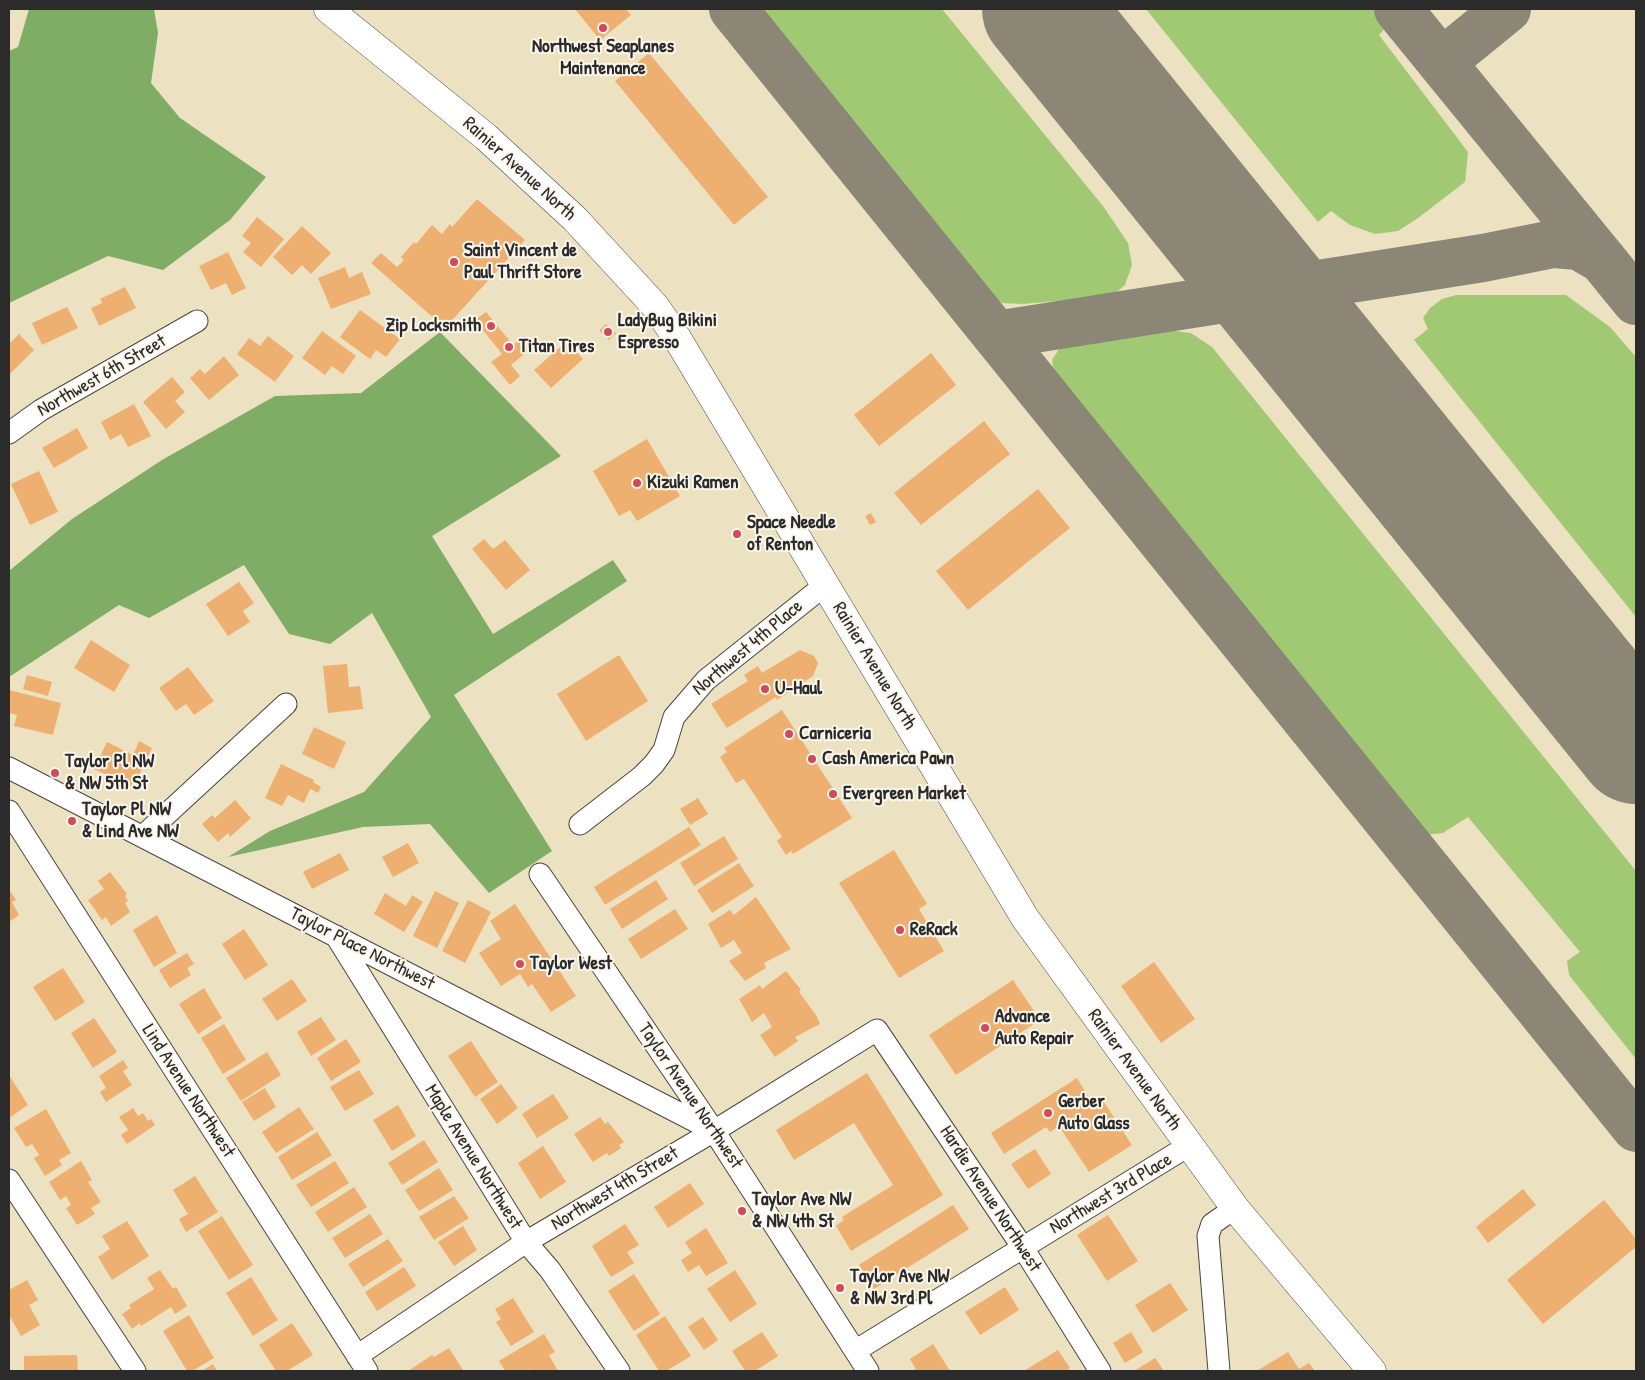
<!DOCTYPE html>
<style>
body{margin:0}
#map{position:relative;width:1645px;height:1380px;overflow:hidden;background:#ece1c0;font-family:"Patrick Hand",sans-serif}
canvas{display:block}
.frame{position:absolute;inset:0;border:10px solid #2b2b2b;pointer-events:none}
</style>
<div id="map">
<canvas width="1645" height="1380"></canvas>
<div class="frame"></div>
</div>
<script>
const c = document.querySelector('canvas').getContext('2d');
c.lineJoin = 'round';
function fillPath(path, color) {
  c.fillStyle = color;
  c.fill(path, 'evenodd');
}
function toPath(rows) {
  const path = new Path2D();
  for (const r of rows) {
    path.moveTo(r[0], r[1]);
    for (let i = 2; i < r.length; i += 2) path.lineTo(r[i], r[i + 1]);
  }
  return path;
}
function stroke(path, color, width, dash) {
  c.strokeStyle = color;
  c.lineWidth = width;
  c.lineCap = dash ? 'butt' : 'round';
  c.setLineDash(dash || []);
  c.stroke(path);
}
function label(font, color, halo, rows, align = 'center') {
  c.font = font + ' "Patrick Hand",sans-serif';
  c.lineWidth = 4;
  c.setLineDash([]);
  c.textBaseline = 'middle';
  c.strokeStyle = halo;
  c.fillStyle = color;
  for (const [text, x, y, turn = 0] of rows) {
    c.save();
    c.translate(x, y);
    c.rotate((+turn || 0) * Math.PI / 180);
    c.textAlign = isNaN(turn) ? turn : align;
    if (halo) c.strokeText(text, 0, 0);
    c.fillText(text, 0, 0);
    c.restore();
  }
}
fillPath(toPath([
 [761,9,942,9,1103,206,1128,243,1132,265,1125,285,1112,296,1023,304,1002,303,988,291],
 [1146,9,1375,9,1390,23,1379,35,1468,152,1465,182,1418,218,1398,231,1375,234,1350,225,1331,211,1318,222],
 [1456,295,1566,295,1610,327,1636,357,1636,617,1414,340,1428,329,1423,318,1430,308,1442,299],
 [1160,329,1191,333,1212,347,1636,871,1636,1059,1569,975,1567,961,1580,952,1468,817,1443,833,1425,835,1054,374,1052,360,1061,346]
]), '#a1c974');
fillPath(toPath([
 [29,9,154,9,158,33,151,83,180,118,266,177,230,220,163,270,108,256,9,303,9,51,18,47],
 [440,332,561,456,432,536,493,634,613,560,627,581,454,695,552,851,489,893,430,824,363,827,228,857,270,831,364,792,431,717,372,613,330,644,289,634,244,565,149,618,119,605,9,677,9,571,72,519,162,460,275,396,361,393]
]), '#80ad66');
stroke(toPath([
 [733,9,1636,1128],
 [1033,9,1069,44],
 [1398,9,1636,301],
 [1442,62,1507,9],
 [996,335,1483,258,1553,244,1579,246,1603,260]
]), '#8c8676', 48);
stroke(toPath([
 [1041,9,1636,745]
]), '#8c8676', 118);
fillPath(toPath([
 [575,9,626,9,631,15,600,40],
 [649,53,768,197,734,225,615,81],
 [477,199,525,240,445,328,371,263,381,253,397,267,404,260,401,257,414,242,416,244,432,225,442,234,450,224,452,227],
 [257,217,284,239,261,267,243,252,251,243,242,236],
 [302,226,331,253,311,274,302,265,292,275,273,257],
 [228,252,246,288,232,295,226,283,211,290,199,266],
 [345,267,349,278,362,272,371,294,331,309,318,278],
 [125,287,136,308,99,326,91,308,102,303,100,299],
 [67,307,78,328,42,345,32,323],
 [360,310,400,339,386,357,376,350,370,359,340,337],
 [486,312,513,345,524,336,533,347,511,365,520,376,510,385,491,362,502,354,475,320],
 [606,324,616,333,609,340,599,331],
 [322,331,356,356,343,374,332,366,325,375,302,358],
 [19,334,34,350,9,375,9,344],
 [268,336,294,356,275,382,237,354,249,338,260,346],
 [567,341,583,359,551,388,534,370],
 [931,353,956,385,879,446,854,415],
 [224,356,239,375,209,400,190,378,200,369,205,374],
 [172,377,185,392,175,401,185,412,166,429,143,402],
 [134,404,151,436,128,447,121,434,110,440,101,422],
 [984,421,1010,454,921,525,894,493],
 [77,428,88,448,54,468,42,448],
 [647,439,680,496,637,521,630,510,619,516,593,471],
 [39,471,58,512,30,525,11,484],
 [1038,489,1070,528,968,610,936,571],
 [871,513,876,522,870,525,865,516],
 [484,539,493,549,505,540,530,570,506,590,472,549],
 [239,582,254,603,243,611,250,622,228,636,206,604],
 [91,640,130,665,114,692,74,668],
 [800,650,814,656,818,663,813,676,777,700,776,697,727,728,711,704,748,681,744,675,758,666,762,673],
 [619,655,648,701,586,741,557,694],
 [347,664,349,687,360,686,363,709,328,713,323,666],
 [188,667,214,701,194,715,186,704,176,711,159,688],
 [27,675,52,682,48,696,23,689],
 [9,690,61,703,53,735,14,726,17,715,9,713],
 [782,710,852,818,793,854,791,851,786,855,777,841,782,837,744,779,736,783,720,757,727,752,724,748],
 [314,727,346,742,334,769,302,754],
 [139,741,152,748,133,788,94,769,107,742,133,755],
 [281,764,314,780,313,782,321,787,318,793,310,789,304,803,288,795,282,806,265,798],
 [698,798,708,814,690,825,680,809],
 [235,800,251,818,230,837,228,833,218,842,202,824,212,815,215,818],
 [689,827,701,845,605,905,594,887],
 [724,836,738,859,694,886,680,863],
 [408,843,419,863,393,877,382,857],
 [894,850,927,904,919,909,944,951,899,978,839,883],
 [340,853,349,870,312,889,303,872],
 [739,863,754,886,712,913,697,890],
 [110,872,127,894,125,896,128,901,125,903,130,912,111,926,106,917,102,920,88,900,104,889,98,881],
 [656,880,668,899,622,929,610,909],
 [435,891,459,903,437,948,413,936],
 [11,892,16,900,12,902,19,915,9,922,9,893],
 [385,893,406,906,412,895,423,902,404,932,374,914],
 [756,897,791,949,764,963,766,968,745,981,729,961,742,953,734,940,721,948,708,924,730,910,734,915],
 [468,900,491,912,465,963,442,951],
 [515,904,576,996,551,1012,532,984,528,987,520,974,501,986,479,953,501,939,490,921],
 [675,909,688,929,641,959,628,939],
 [157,915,177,953,154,967,133,930],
 [244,929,268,965,245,980,222,944],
 [187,953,194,964,187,968,191,975,170,988,159,970],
 [1154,962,1195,1019,1161,1043,1121,986],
 [63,968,85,1002,55,1021,33,987],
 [786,971,801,990,799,992,816,1015,820,1024,795,1037,798,1041,775,1057,760,1035,772,1027,764,1013,752,1022,739,999,760,985,762,989],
 [292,979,307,1001,277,1021,262,999],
 [1013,980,1040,1020,956,1075,929,1035],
 [204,988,222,1018,198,1034,179,1004],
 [321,1017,336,1040,311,1056,297,1032],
 [94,1018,117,1052,93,1068,71,1033],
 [224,1024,246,1060,223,1074,201,1038],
 [346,1039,361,1062,331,1081,317,1058],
 [471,1041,498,1082,475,1097,448,1056],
 [267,1052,281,1075,241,1101,226,1078],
 [123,1060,128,1068,123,1071,132,1085,106,1102,100,1092,106,1088,99,1076],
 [359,1070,374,1094,345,1111,330,1087],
 [867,1073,943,1195,851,1251,836,1226,844,1220,842,1217,893,1185,854,1123,794,1160,776,1130],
 [9,1075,28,1105,9,1118],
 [1077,1078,1091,1101,1100,1096,1132,1145,1089,1172,1059,1126,1050,1132,1046,1127,1004,1154,991,1133],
 [501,1084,518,1108,497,1124,480,1099],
 [265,1088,276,1107,254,1121,242,1102],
 [553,1094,569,1118,537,1138,522,1114],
 [398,1105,416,1136,392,1151,373,1120],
 [299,1107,314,1129,276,1153,262,1132],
 [133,1108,138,1116,143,1113,148,1121,151,1119,155,1125,127,1144,121,1135,128,1130,119,1117],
 [46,1109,71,1153,59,1160,62,1165,45,1176,34,1158,39,1155,32,1144,26,1147,14,1128],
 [600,1117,605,1124,608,1122,624,1142,619,1145,621,1148,609,1156,607,1153,593,1162,574,1134],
 [317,1132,332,1155,292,1180,278,1157],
 [424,1140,438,1162,402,1185,388,1163],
 [543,1146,566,1182,540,1199,518,1163],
 [1035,1149,1051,1174,1028,1189,1011,1164],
 [81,1161,92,1180,88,1182,101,1202,91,1208,95,1214,77,1225,66,1208,71,1205,66,1196,60,1200,49,1182],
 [335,1161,349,1183,311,1207,296,1185],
 [439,1168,453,1190,419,1211,405,1190],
 [195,1176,218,1212,186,1232,179,1219,188,1214,173,1190],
 [690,1183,704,1204,668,1228,654,1207],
 [354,1187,367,1207,328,1232,315,1212],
 [1523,1189,1536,1205,1488,1243,1476,1227],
 [454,1196,469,1218,434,1240,419,1217],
 [1604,1200,1636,1239,1636,1247,1543,1324,1507,1280],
 [953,1205,969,1229,874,1289,859,1265],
 [370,1214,383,1234,345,1258,332,1238],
 [1108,1215,1138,1261,1107,1281,1077,1235],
 [222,1216,253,1265,229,1280,198,1231],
 [127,1221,149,1256,112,1280,98,1257,110,1249,102,1236],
 [625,1224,639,1245,627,1252,634,1263,611,1277,592,1246],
 [463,1226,477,1250,454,1266,438,1242],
 [706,1228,728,1263,706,1276,699,1265,688,1272,681,1260,692,1253,685,1242],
 [388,1239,403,1261,363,1287,348,1264],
 [404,1267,416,1286,377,1311,365,1292],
 [160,1270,173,1289,176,1287,187,1306,175,1314,171,1307,141,1326,140,1323,132,1329,122,1314,131,1308,129,1305,154,1289,147,1278],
 [735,1270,757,1304,730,1322,707,1289],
 [634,1274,660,1314,634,1331,608,1291],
 [251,1277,278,1320,253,1336,226,1293],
 [27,1280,38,1300,29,1305,40,1325,21,1336,9,1315,9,1290],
 [1170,1283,1188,1310,1153,1333,1135,1305],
 [1005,1287,1019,1310,980,1335,965,1312],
 [513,1298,534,1332,511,1346,496,1322,501,1319,495,1309],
 [189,1315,214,1358,192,1371,187,1371,163,1331],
 [665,1316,691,1356,666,1371,659,1371,636,1335],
 [703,1317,718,1340,704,1350,688,1327],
 [292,1323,313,1355,287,1371,276,1371,259,1345],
 [762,1332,778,1356,755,1371,745,1371,732,1351],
 [1131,1332,1143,1352,1125,1363,1113,1343],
 [544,1334,555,1352,549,1355,558,1371,530,1371,529,1369,525,1371,505,1371,499,1361],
 [933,1344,950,1371,913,1371,916,1369,910,1359],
 [449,1348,463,1370,461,1371,408,1371,432,1355,434,1357],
 [1058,1350,1070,1368,1066,1371,1024,1371],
 [1288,1352,1299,1369,1309,1363,1315,1371,1257,1371],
 [77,1355,78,1371,24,1371,24,1356],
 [1155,1358,1164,1371,1134,1371],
 [213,1364,217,1371,202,1371]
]), '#eeb071');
const minor = toPath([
 [9,433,41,410,197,321],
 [9,768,714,1131],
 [9,811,367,1371],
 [580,824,642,776,654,764,664,750,674,717,706,680,825,585],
 [143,836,286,704],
 [540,874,714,1131,868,1371],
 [336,936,526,1242,550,1270,619,1371],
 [9,1180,135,1371],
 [855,1351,1188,1146],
 [357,1356,526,1242,714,1131,877,1030,1023,1248,1100,1371],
 [1219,1371,1208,1236,1212,1224,1235,1208]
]);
const major = toPath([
 [328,9,486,137,575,219,655,306,677,338,1025,918,1235,1208,1372,1371]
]);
stroke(minor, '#484641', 23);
stroke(major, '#484641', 29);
stroke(minor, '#fff', 21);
stroke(major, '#fff', 28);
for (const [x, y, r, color] of [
 [603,28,5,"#d1495b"],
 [454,262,5,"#d1495b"],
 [491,326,5,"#d1495b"],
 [608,332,5,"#d1495b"],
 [509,347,5,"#d1495b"],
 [637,483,5,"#d1495b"],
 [737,534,5,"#d1495b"],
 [765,689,5,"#d1495b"],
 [789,734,5,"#d1495b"],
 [812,759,5,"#d1495b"],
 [55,773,5,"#d1495b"],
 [833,794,5,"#d1495b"],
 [72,821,5,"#d1495b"],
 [900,930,5,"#d1495b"],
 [520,964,5,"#d1495b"],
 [985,1028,5,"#d1495b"],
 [1048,1113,5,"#d1495b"],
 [742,1211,5,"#d1495b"],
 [840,1288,5,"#d1495b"]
]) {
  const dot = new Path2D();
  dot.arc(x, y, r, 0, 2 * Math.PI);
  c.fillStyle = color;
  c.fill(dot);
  stroke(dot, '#fbf7ec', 2);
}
label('bold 19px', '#2b2b2b', '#fbf7ec', [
 ["Northwest Seaplanes",603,47,"center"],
 ["Maintenance",603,69,"center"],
 ["Saint Vincent de",464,251],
 ["Paul Thrift Store",464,273],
 ["LadyBug Bikini",618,321],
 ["Espresso",618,343],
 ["Zip Locksmith",481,326,"right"],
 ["Titan Tires",519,347],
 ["Kizuki Ramen",647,483],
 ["Space Needle",747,523],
 ["of Renton",747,545],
 ["U-Haul",775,689],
 ["Carniceria",799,734],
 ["Cash America Pawn",822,759],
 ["Taylor Pl NW",65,762],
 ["& NW 5th St",65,784],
 ["Evergreen Market",843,794],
 ["Taylor Pl NW",82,810],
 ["& Lind Ave NW",82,832],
 ["ReRack",910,930],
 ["Taylor West",530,964],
 ["Advance",995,1017],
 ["Auto Repair",995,1039],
 ["Gerber",1058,1102],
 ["Auto Glass",1058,1124],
 ["Taylor Ave NW",752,1200],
 ["& NW 4th St",752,1222],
 ["Taylor Ave NW",850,1277],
 ["& NW 3rd Pl",850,1299]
], 'left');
label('19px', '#2b2b2b', '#fbf7ec', [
 ["Rainier Avenue North",519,169,42],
 ["Northwest 6th Street",102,376,-30],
 ["Northwest 4th Place",748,648,-40],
 ["Rainier Avenue North",874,666,59],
 ["Taylor Place Northwest",362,949,27],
 ["Rainier Avenue North",1134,1070,54],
 ["Lind Avenue Northwest",188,1091,57],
 ["Taylor Avenue Northwest",690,1096,56],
 ["Maple Avenue Northwest",473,1157,58],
 ["Northwest 4th Street",615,1189,-31],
 ["Northwest 3rd Place",1111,1194,-31],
 ["Hardie Avenue Northwest",990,1199,57]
]);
</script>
